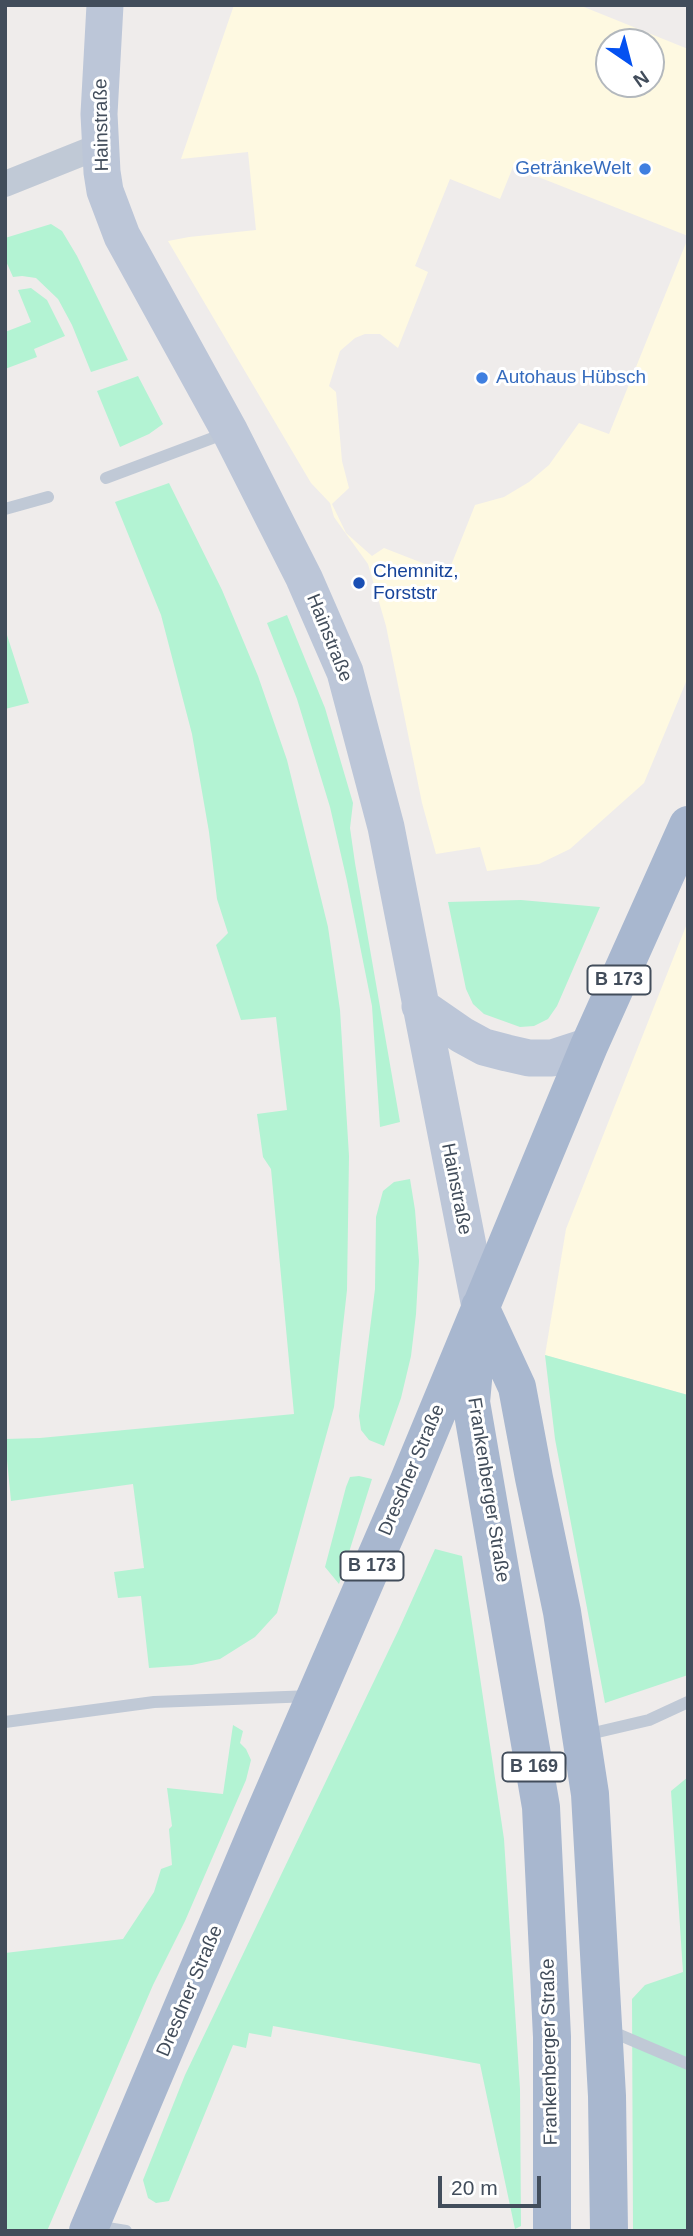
<!DOCTYPE html>
<meta charset="utf-8">
<style>
body{margin:0}
#map{position:relative;width:693px;height:2236px;overflow:hidden;background:#efeceb;font-family:Helvetica,sans-serif}
canvas{display:block}
.frame{position:absolute;inset:0;border:7px solid #424d5b;pointer-events:none}
.north{position:absolute;left:595px;top:28px;width:70px;height:70px;box-sizing:border-box;background:#fff;border:2px solid #b3b8bd;border-radius:50%;rotate:145deg;font-size:19px;font-weight:700;line-height:28px;text-align:center;color:#424d5b}
.north::after{content:'';display:block;margin:auto;width:24px;height:32px;background:#0451f1;clip-path:polygon(50% 0,100% 100%,50% 72%,0 100%)}
.scale{position:absolute;left:438px;top:2176px;width:103px;height:32px;box-sizing:border-box;border:4px solid #424d5b;border-top:0;padding-left:9px;font-size:21px;line-height:24px;white-space:nowrap;color:#424d5b;-webkit-text-stroke:5px #fff;paint-order:stroke}
</style>
<div id="map">
<canvas width="693" height="2236"></canvas>
<div class="frame"></div>
<div class="north">N</div>
<div class="scale">20 m</div>
</div>
<script>
const c = document.querySelector('canvas').getContext('2d');
c.lineJoin = 'round';
function fillPath(path, color) {
  c.fillStyle = color;
  c.fill(path, 'evenodd');
}
function toPath(rows) {
  const path = new Path2D();
  for (const r of rows) {
    path.moveTo(r[0], r[1]);
    for (let i = 2; i < r.length; i += 2) path.lineTo(r[i], r[i + 1]);
  }
  return path;
}
function stroke(path, color, width, dash) {
  c.strokeStyle = color;
  c.lineWidth = width;
  c.lineCap = dash ? 'butt' : 'round';
  c.setLineDash(dash || []);
  c.stroke(path);
}
function label(font, color, halo, rows, align = 'center') {
  c.font = font + ' Helvetica,sans-serif';
  c.lineWidth = 6;
  c.setLineDash([]);
  c.textBaseline = 'middle';
  c.strokeStyle = halo;
  c.fillStyle = color;
  for (const [text, x, y, turn = 0] of rows) {
    c.save();
    c.translate(x, y);
    c.rotate((+turn || 0) * Math.PI / 180);
    c.textAlign = isNaN(turn) ? turn : align;
    if (halo) c.strokeText(text, 0, 0);
    c.fillText(text, 0, 0);
    c.restore();
  }
}
fillPath(toPath([
 [234,5,579,5,688,49,688,236,513,167,500,199,450,179,415,266,428,272,398,348,380,334,365,334,355,338,340,351,329,386,336,392,342,461,349,488,332,504,346,533,372,556,384,548,448,573,475,505,504,497,529,482,549,465,579,423,609,434,688,238,688,677,644,783,570,849,539,864,487,871,480,847,436,854,422,803,386,626,368,564,344,531,334,517,330,503,311,483,168,241,189,237,256,230,248,152,181,159],
 [609,42,651,42,651,84,609,84],
 [688,921,688,1395,545,1355,566,1229]
]), '#fef9e1');
fillPath(toPath([
 [51,224,62,231,77,256,128,360,91,372,72,325,58,299,36,278,22,276,13,277,5,259,5,238],
 [31,288,47,300,65,336,34,349,37,357,5,369,5,332,31,322,18,290],
 [138,376,163,424,149,434,120,447,97,391],
 [169,483,222,590,258,676,287,760,328,927,340,1010,349,1156,347,1290,334,1407,277,1613,255,1637,220,1659,192,1665,149,1668,141,1596,118,1598,114,1572,144,1568,133,1484,11,1501,5,1439,40,1438,294,1414,271,1169,263,1157,257,1114,287,1110,276,1017,241,1020,216,945,228,933,217,899,209,832,192,734,161,615,115,502],
 [287,615,325,708,353,803,350,828,355,863,400,1122,380,1127,372,1006,347,881,330,807,297,699,267,623],
 [5,629,29,703,5,709],
 [521,900,600,907,557,1006,548,1019,534,1026,520,1027,484,1014,473,1004,466,989,448,902],
 [410,1179,415,1210,419,1261,416,1314,411,1356,401,1398,384,1446,369,1440,361,1430,359,1416,375,1289,376,1217,383,1191,394,1182],
 [545,1355,688,1395,688,1675,605,1703,555,1439],
 [359,1476,372,1479,339,1584,325,1567,346,1487,350,1477],
 [435,1549,462,1556,504,1839,520,2089,521,2226,515,2229,480,2064,273,2026,271,2037,249,2033,246,2048,233,2045,169,2201,156,2203,148,2198,143,2180,185,2075,399,1629],
 [233,1725,243,1731,240,1743,246,1749,251,1760,246,1780,185,1921,153,1985,47,2231,5,2231,5,1953,123,1939,154,1892,161,1869,172,1865,169,1829,172,1826,167,1788,223,1794],
 [688,1777,688,2231,633,2231,632,1999,645,1985,683,1972,671,1791]
]), '#b3f3d3');
stroke(toPath([
 [106,478,226,433],
 [5,509,48,497],
 [5,1722,154,1702,312,1696],
 [585,1735,649,1720,688,1702],
 [608,2030,688,2064],
 [95,2226,126,2231]
]), '#c0c9d6', 12);
stroke(toPath([
 [5,184,100,146]
]), '#c0c9d6', 26);
stroke(toPath([
 [105,5,99,114,102,172,105,191,122,236,230,432,304,578,345,672,386,827,480,1307],
 [420,1006,462,1035,484,1047,507,1053,529,1058,552,1058,589,1046]
]), '#bcc6d8', 37);
stroke(toPath([
 [480,1307,517,1387,534,1478,562,1612,590,1794,607,2096,609,2231],
 [476,1348,471,1402,541,1807,552,2037,552,2231],
 [88,2231,260,1824,407,1485,589,1046,688,825]
]), '#a8b7cf', 38);
for (const [x, y, r, color] of [
 [645,169,7,"#3f7fe0"],
 [482,378,7,"#3f7fe0"],
 [359,583,7,"#1a4fb4"]
]) {
  const dot = new Path2D();
  dot.arc(x, y, r, 0, 2 * Math.PI);
  c.fillStyle = color;
  c.fill(dot);
  stroke(dot, '#fff', 2.5);
}
for (const [x, y, w] of [
 [619,980,63],
 [372,1566,63],
 [534,1767,63]
]) {
  const box = new Path2D();
  box.roundRect(x - w / 2, y - 14.5, w, 29, 5);
  c.fillStyle = '#fff';
  c.fill(box);
  stroke(box, '#424d5b', 2);
}
label('bold 18px', '#424d5b', null, [
 ["B 173",619,980],
 ["B 173",372,1566],
 ["B 169",534,1767]
]);
label('19px', '#424d5b', '#fff', [
 ["Hainstraße",102,125,-91],
 ["Hainstraße",329,638,68],
 ["Hainstraße",456,1189,79],
 ["Dresdner Straße",412,1470,-67],
 ["Frankenberger Straße",488,1490,81],
 ["Dresdner Straße",190,1991,-67],
 ["Frankenberger Straße",550,2052,-91]
]);
label('19px', '#366cbe', '#fff', [
 ["GetränkeWelt",631,169],
 ["Autohaus Hübsch",496,378,"left"]
], 'right');
label('19px', '#164399', '#fff', [
 ["Chemnitz,",373,572],
 ["Forststr",373,594]
], 'left');
</script>
